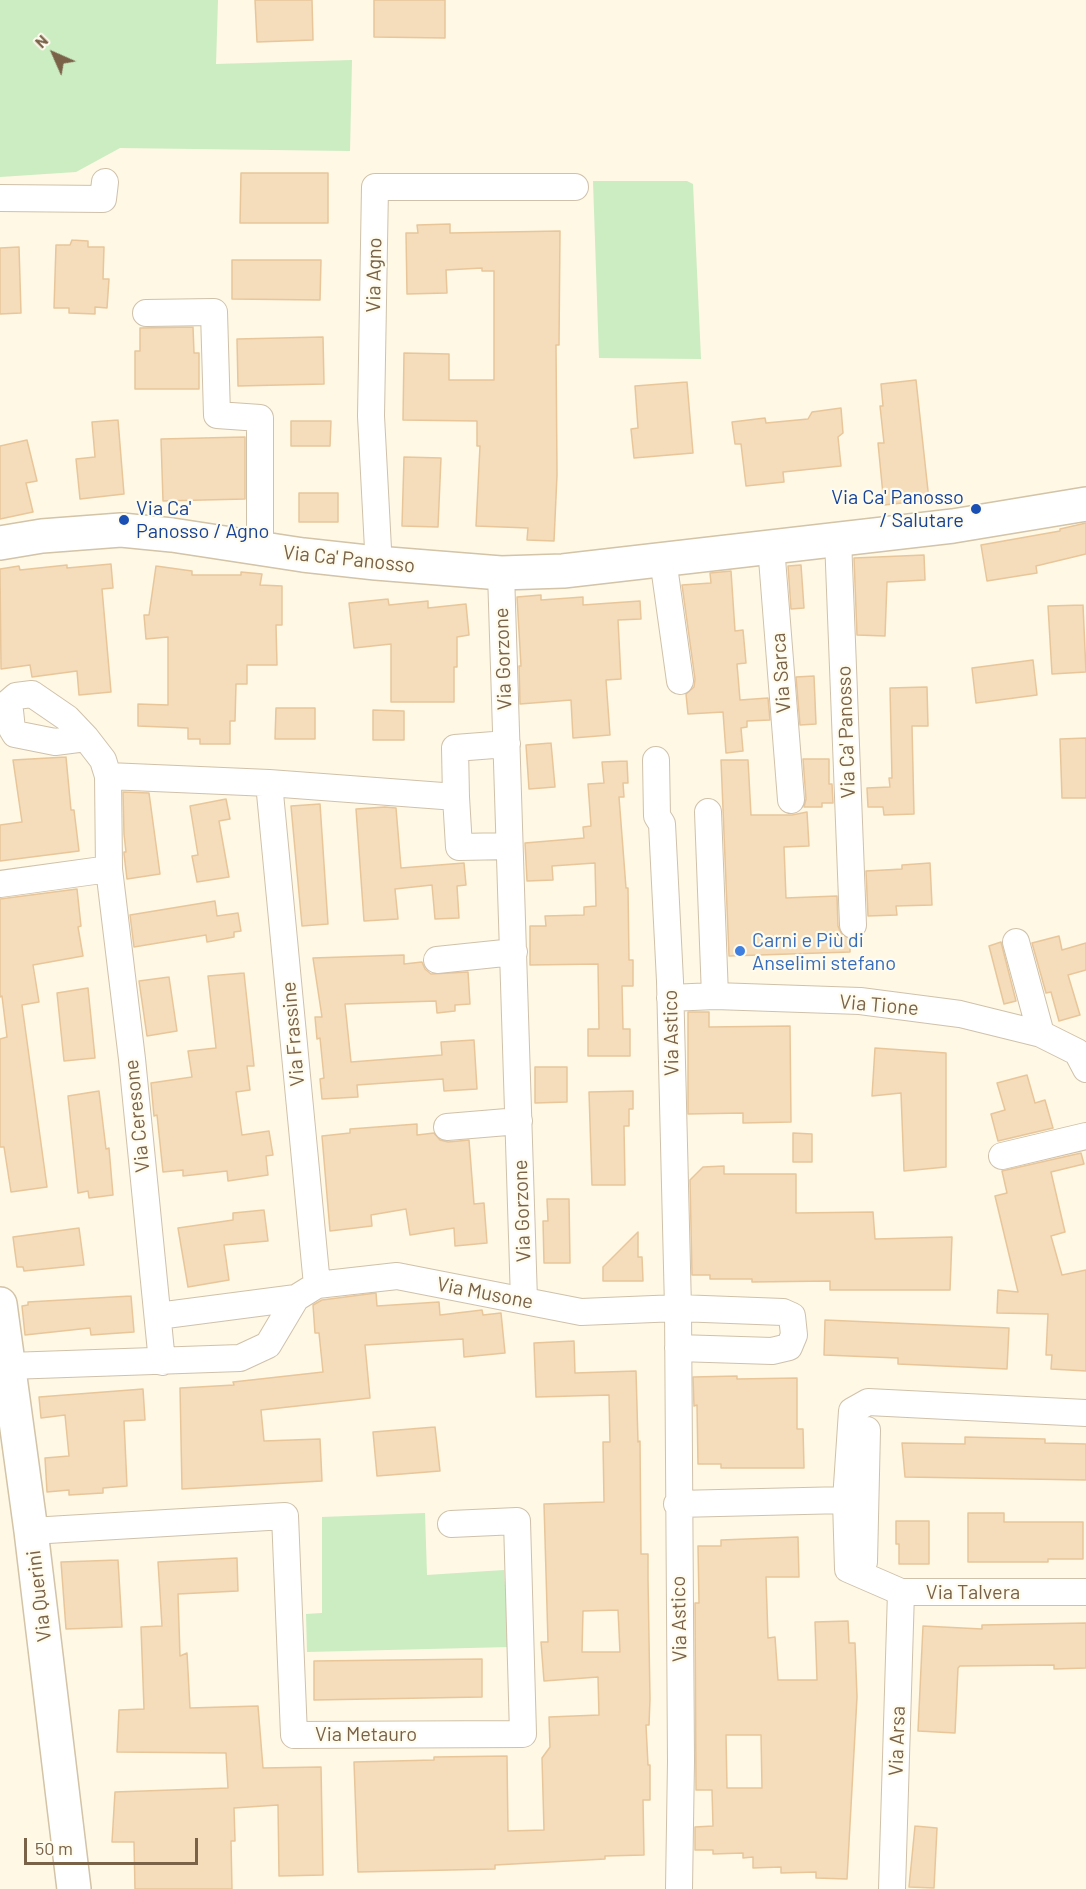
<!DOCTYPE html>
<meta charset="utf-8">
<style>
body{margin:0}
#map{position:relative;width:1086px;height:1889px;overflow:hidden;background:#fef8e5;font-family:Barlow,sans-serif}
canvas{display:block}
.north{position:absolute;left:24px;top:24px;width:60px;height:60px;-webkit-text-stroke:4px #fffbed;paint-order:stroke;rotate:315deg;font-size:16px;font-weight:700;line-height:24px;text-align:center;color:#796248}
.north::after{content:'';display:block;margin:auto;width:21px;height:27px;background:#796248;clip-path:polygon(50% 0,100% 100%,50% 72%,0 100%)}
.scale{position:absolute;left:24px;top:1838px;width:174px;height:27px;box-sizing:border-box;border:3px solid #796248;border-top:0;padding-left:8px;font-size:18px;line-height:21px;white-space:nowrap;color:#796248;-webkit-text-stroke:4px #fffbed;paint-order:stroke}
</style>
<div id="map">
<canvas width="1086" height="1889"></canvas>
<div class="north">N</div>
<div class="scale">50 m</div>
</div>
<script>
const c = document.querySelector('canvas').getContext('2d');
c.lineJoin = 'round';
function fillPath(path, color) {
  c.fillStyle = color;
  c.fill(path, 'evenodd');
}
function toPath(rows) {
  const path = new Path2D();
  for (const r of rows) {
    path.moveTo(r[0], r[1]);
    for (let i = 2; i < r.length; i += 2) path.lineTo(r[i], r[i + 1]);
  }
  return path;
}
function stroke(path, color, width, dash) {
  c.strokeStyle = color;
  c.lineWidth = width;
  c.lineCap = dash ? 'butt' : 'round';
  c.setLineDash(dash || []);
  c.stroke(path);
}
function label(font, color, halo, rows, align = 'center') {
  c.font = font + ' Barlow,sans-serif';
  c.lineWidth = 4.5;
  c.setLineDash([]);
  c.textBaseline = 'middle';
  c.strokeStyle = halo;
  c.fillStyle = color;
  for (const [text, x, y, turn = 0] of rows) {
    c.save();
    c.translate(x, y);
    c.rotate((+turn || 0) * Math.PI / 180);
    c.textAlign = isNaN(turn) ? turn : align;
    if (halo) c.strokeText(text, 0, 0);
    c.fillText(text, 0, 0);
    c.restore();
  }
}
fillPath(toPath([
 [0,0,218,0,216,64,352,60,350,151,120,148,76,172,0,177],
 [593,181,687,181,693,184,701,359,599,358],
 [425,1513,427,1575,504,1570,509,1647,307,1652,306,1614,322,1613,322,1517]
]), '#ccecc2');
const building = toPath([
 [255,0,312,0,313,40,257,42,255,0],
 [374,0,445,0,445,38,374,37,374,0],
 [241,173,328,173,328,223,240,223,241,173],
 [450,224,450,233,560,231,559,345,556,345,557,475,554,541,527,540,528,528,476,526,480,446,477,446,477,421,403,420,404,353,449,354,449,380,494,380,494,271,482,271,482,268,446,270,447,293,407,294,406,233,418,233,417,225,450,224],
 [72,240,88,241,88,247,104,247,103,279,109,279,107,308,95,307,95,314,69,313,69,308,54,308,56,245,70,245,72,240],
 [19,247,21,313,0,314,0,248,19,247],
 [232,260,321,260,320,300,232,299,232,260],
 [193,327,194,353,199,353,199,389,135,389,135,351,140,351,140,328,193,327],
 [323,337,324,384,238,386,237,339,323,337],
 [916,380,929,500,884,505,878,443,884,443,880,406,883,406,881,384,916,380],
 [687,382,693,453,634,458,631,429,638,428,635,386,687,382],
 [841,408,843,433,838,437,841,466,783,472,784,482,746,486,741,444,735,444,732,422,765,418,766,423,808,419,812,412,841,408],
 [118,420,124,494,80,499,76,459,95,457,92,422,118,420],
 [291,421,331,421,330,446,291,446,291,421],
 [245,437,245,499,163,501,161,439,245,437],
 [27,440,37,481,26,483,33,512,0,519,0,446,27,440],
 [404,457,441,458,438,527,402,526,404,457],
 [299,493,338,493,338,522,299,522,299,493],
 [1086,523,1086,554,1036,566,1037,573,987,581,981,545,1060,531,1060,529,1086,523],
 [924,555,925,580,887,582,885,636,857,635,854,558,924,555],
 [111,564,113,588,102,589,111,692,79,695,77,671,32,677,30,665,1,669,0,569,19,566,20,570,67,565,67,568,111,564],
 [801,565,804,608,791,609,788,566,801,565],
 [156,566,192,571,192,575,241,575,241,572,262,574,260,585,282,586,282,625,276,625,277,665,247,665,247,684,236,684,235,721,230,721,230,744,200,744,200,739,188,739,188,728,138,726,138,704,168,705,168,637,146,639,144,615,149,615,156,566],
 [731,571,735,631,743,630,746,663,737,664,740,700,768,698,770,720,747,721,747,727,741,728,743,751,726,753,723,712,688,714,686,694,694,687,695,679,682,585,711,583,710,573,731,571],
 [541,595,541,600,583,597,583,605,640,601,641,619,618,620,621,679,606,680,610,735,573,738,571,700,520,704,519,666,521,666,517,597,541,595],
 [388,599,389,605,428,601,428,608,466,604,469,635,457,637,457,667,454,667,454,702,391,702,391,644,354,648,349,603,388,599],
 [1083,605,1086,672,1052,674,1048,606,1083,605],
 [1033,660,1037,695,976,703,972,668,1033,660],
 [814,676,816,724,800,725,796,677,814,676],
 [927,687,928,726,912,726,914,814,884,815,883,807,868,807,867,788,890,787,889,778,892,778,890,688,927,687],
 [276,708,315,708,315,739,275,739,276,708],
 [373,710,404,711,404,740,373,740,373,710],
 [1086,738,1086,798,1062,798,1060,739,1086,738],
 [551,743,555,787,529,789,526,745,551,743],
 [66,757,71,810,74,810,79,851,0,861,0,825,22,822,13,760,66,757],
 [803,759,829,759,829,784,832,784,833,803,822,803,822,807,804,807,806,799,803,759],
 [721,760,748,760,751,815,792,815,807,812,809,846,784,847,786,898,837,896,838,926,841,933,850,939,850,952,729,956,721,760],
 [627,761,628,783,623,783,624,797,619,797,626,888,628,888,629,960,633,960,633,986,622,986,623,1029,630,1029,630,1056,588,1056,588,1029,599,1029,598,964,530,965,530,926,546,926,545,916,584,915,584,907,596,906,595,863,552,866,553,880,527,881,525,843,584,838,583,827,591,826,588,784,604,783,602,762,627,761],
 [123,792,149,793,160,874,127,879,124,854,124,852,126,852,124,834,123,792],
 [226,799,230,819,219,821,229,877,197,882,192,856,198,855,190,806,226,799],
 [320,804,328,924,302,926,291,806,320,804],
 [385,807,396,808,401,868,464,863,466,885,457,886,459,918,435,919,432,885,395,889,398,919,364,921,356,809,385,807],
 [930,863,932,905,896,906,897,915,868,916,866,871,902,869,902,865,930,863],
 [77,889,81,926,78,927,83,956,33,965,39,1002,22,1005,47,1187,11,1192,4,1147,0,1147,0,1039,7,1037,2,996,0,997,0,899,77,889],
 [215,901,217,916,238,913,241,931,234,932,234,937,207,942,206,935,134,947,130,915,215,901],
 [1059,936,1062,950,1086,943,1086,970,1068,975,1080,1015,1059,1021,1051,992,1046,993,1032,943,1059,936],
 [1001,942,1016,1001,1004,1004,989,946,1001,942],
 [404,955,404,964,422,962,425,969,431,974,468,972,470,1004,455,1005,455,1011,437,1013,436,1001,345,1004,351,1062,442,1055,441,1042,474,1040,477,1089,444,1091,443,1079,357,1085,358,1097,322,1099,320,1079,324,1078,320,1038,317,1039,315,1017,322,1017,313,958,404,955],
 [244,973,254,1066,247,1066,250,1090,236,1092,242,1135,269,1131,273,1155,266,1156,268,1175,228,1181,227,1171,183,1176,183,1170,163,1172,157,1115,154,1116,151,1083,192,1077,188,1051,216,1048,208,976,244,973],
 [169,977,177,1031,147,1036,139,981,169,977],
 [88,988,95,1058,64,1061,57,993,88,988],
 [688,1012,709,1012,709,1027,790,1026,791,1122,743,1123,743,1113,688,1114,688,1012],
 [875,1048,946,1053,946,1167,904,1171,901,1093,872,1096,875,1048],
 [535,1067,567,1067,567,1102,535,1103,535,1067],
 [1027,1075,1035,1103,1045,1100,1053,1128,998,1141,991,1114,1005,1110,997,1083,1027,1075],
 [99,1091,106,1149,109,1148,113,1195,89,1198,88,1191,78,1193,68,1096,99,1091],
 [633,1091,633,1109,629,1109,629,1126,624,1126,625,1185,592,1185,589,1092,633,1091],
 [417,1124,417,1135,434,1133,440,1140,448,1142,469,1140,474,1204,484,1203,487,1243,455,1246,454,1228,410,1235,406,1209,371,1215,372,1226,330,1231,322,1136,350,1133,350,1129,417,1124],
 [793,1133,812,1134,812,1162,793,1162,793,1133],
 [1081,1153,1084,1164,1051,1172,1065,1232,1051,1236,1062,1275,1086,1270,1086,1371,1051,1369,1052,1355,1046,1355,1048,1314,997,1313,998,1290,1018,1292,995,1196,1007,1193,1002,1171,1081,1153],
 [724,1166,724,1174,796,1174,796,1213,873,1212,875,1239,952,1237,950,1290,830,1290,830,1281,752,1282,752,1279,710,1279,710,1275,692,1275,690,1180,703,1167,724,1166],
 [547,1199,569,1199,570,1263,544,1263,543,1221,548,1221,547,1199],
 [264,1210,268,1241,224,1245,229,1280,188,1287,178,1228,233,1220,233,1213,264,1210],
 [79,1228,84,1265,24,1271,23,1267,17,1267,13,1237,79,1228],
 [638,1232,638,1257,642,1257,643,1281,603,1281,603,1267,638,1232],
 [376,1293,377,1306,439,1302,440,1315,482,1310,483,1315,501,1313,505,1353,464,1357,463,1339,365,1345,370,1398,261,1410,264,1441,320,1439,322,1481,182,1489,180,1388,234,1385,233,1382,323,1372,319,1333,315,1333,313,1305,322,1300,376,1293],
 [131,1296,134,1332,91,1335,90,1328,25,1335,22,1306,28,1305,28,1302,131,1296],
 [825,1320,1009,1328,1007,1369,898,1364,898,1358,824,1355,825,1320],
 [574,1341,575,1373,636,1371,638,1442,640,1441,641,1554,648,1554,648,1579,650,1699,649,1725,646,1725,648,1765,650,1765,650,1800,643,1800,644,1855,605,1856,605,1859,495,1865,495,1869,358,1872,354,1762,434,1760,434,1757,507,1756,508,1831,544,1830,542,1758,550,1747,549,1717,599,1715,598,1677,544,1681,541,1642,548,1642,544,1504,604,1502,603,1442,610,1442,609,1395,536,1397,534,1343,574,1341],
 [618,1610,620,1652,582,1652,583,1611,618,1610],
 [737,1376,737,1379,797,1378,797,1429,803,1429,804,1468,721,1468,721,1464,698,1464,697,1405,694,1406,693,1377,737,1376],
 [143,1389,145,1420,124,1421,127,1486,103,1488,103,1493,69,1495,69,1490,47,1492,45,1458,69,1456,65,1415,41,1418,39,1397,143,1389],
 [435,1427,440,1471,377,1476,373,1432,435,1427],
 [965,1437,1045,1439,1045,1443,1086,1444,1086,1480,905,1477,902,1443,965,1444,965,1437],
 [968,1513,1004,1513,1004,1522,1083,1522,1083,1559,1048,1559,1048,1562,968,1562,968,1513],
 [896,1521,929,1521,929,1564,899,1564,899,1544,896,1544,896,1521],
 [798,1537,799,1577,766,1577,768,1638,775,1637,778,1680,817,1680,815,1622,848,1621,849,1643,855,1643,857,1697,847,1879,816,1878,816,1872,781,1873,781,1867,753,1868,753,1857,743,1858,743,1853,713,1854,713,1850,695,1850,695,1827,713,1826,712,1790,696,1790,695,1603,699,1603,698,1546,721,1546,721,1540,798,1537],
 [726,1735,761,1735,762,1788,727,1788,726,1735],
 [237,1558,238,1591,178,1594,180,1656,187,1653,190,1708,258,1706,263,1768,321,1767,323,1875,279,1876,278,1805,234,1808,235,1841,231,1841,232,1889,135,1889,134,1842,112,1842,115,1792,228,1788,226,1753,117,1752,119,1710,144,1709,141,1627,162,1626,158,1562,237,1558],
 [118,1560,122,1627,66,1629,61,1562,118,1560],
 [1086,1623,1086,1668,1054,1669,1054,1665,960,1666,958,1668,955,1733,918,1731,923,1626,982,1629,982,1625,1086,1623],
 [482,1659,482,1697,314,1700,314,1661,482,1659],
 [915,1826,937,1828,934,1888,909,1887,915,1826]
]);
fillPath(building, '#f5dcbb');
stroke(building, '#e8c69a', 1.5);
const street = toPath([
 [0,198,103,199,105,182],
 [146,313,214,312,217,415,260,418,260,549],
 [838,539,853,925],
 [771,546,791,800],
 [663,559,680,681],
 [376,563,378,549,371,416,375,187,575,187],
 [501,573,524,1300],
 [86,738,55,742,15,734,12,729,9,702,16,696,32,694,67,718,86,738,103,760,108,776],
 [507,744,455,748,456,797,459,847,509,846],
 [656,760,657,816,662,824,670,981,678,1308,681,1761,679,1889],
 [269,783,317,1285],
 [708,812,715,996],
 [0,884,109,869],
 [1016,942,1041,1034],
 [437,960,514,952],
 [670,998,715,996,860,1001,960,1014,1041,1034,1077,1052,1086,1069],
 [447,1127,519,1121],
 [1002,1156,1086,1136],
 [158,1316,296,1298],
 [162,1362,132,1059,109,869,108,776,269,783,456,797],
 [9,1366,240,1358,268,1345,296,1298,317,1285,397,1276,581,1312,678,1308,783,1312,792,1316,794,1335,789,1347,772,1351,678,1348],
 [1086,1413,868,1402,852,1411,846,1500,848,1569,901,1592,1086,1592],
 [677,1504,846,1500],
 [31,1531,285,1516,294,1735,523,1734,517,1521,451,1524],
 [864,1562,867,1430],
 [892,1889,901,1592]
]);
const secondary = toPath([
 [0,543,42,536,121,530,172,535,303,555,376,563,501,573,563,571,953,526,1086,504],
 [0,1304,31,1531,74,1889]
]);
stroke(street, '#d0c1aa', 28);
stroke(secondary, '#d3c3a7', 36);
stroke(street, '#fff', 26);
stroke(secondary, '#fff', 33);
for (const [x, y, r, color] of [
 [976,509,6,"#1a4fb4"],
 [124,520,6,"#1a4fb4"],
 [740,951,6,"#3f7fe0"]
]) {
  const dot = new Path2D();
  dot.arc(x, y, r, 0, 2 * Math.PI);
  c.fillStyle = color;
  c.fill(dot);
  stroke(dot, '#fffbed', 2);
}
label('20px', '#796248', '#fffbed', [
 ["Via Agno",374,275,-89],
 ["Via Ca' Panosso",349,559,6],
 ["Via Gorzone",503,659,-92],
 ["Via Sarca",781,673,-94],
 ["Via Ca' Panosso",846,732,-92],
 ["Via Tione",879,1005,5],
 ["Via Astico",671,1033,-91],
 ["Via Frassine",293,1034,-95],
 ["Via Ceresone",137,1116,-96],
 ["Via Gorzone",522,1211,-92],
 ["Via Musone",485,1293,11],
 ["Via Talvera",973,1592],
 ["Via Querini",39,1596,-97],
 ["Via Astico",679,1619,-91],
 ["Via Metauro",366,1734],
 ["Via Arsa",897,1741,-88]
]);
label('20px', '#164399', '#fffbed', [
 ["Via Ca' Panosso",964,497],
 ["/ Salutare",964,520],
 ["Via Ca'",136,508,"left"],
 ["Panosso / Agno",136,531,"left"]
], 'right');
label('20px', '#366cbe', '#fffbed', [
 ["Carni e Più di",752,940],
 ["Anselimi stefano",752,963]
], 'left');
</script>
